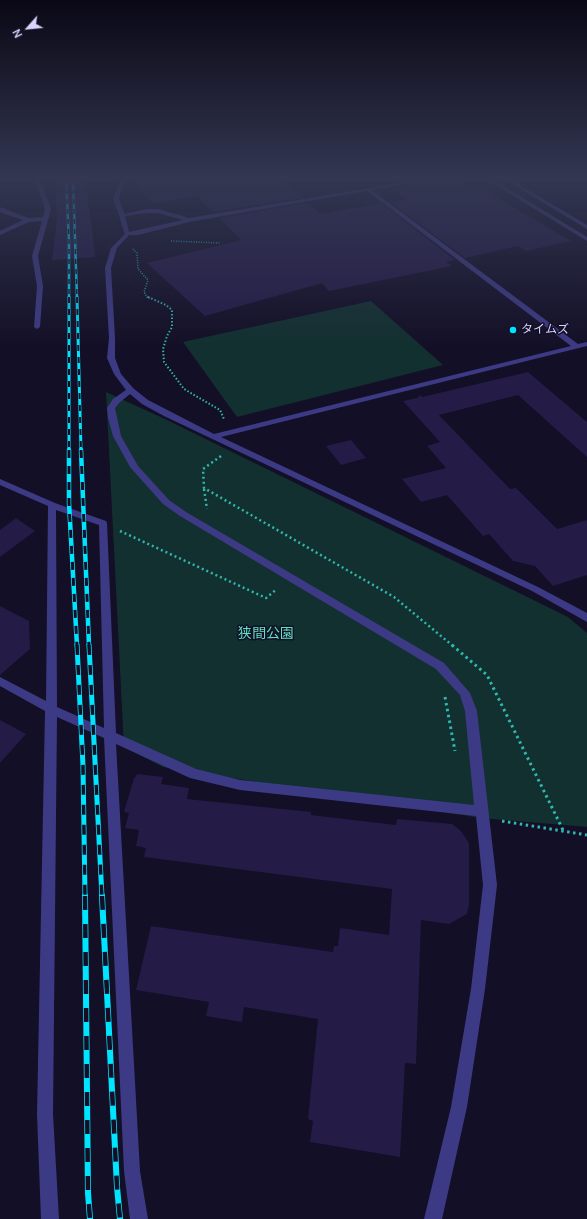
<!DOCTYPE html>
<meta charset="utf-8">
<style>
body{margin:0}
#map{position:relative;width:587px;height:1219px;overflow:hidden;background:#130f26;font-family:Manrope,sans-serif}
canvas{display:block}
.north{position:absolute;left:8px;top:8px;width:40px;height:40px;-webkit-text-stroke:3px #130f26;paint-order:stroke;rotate:243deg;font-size:11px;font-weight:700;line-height:16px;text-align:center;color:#d9d4ff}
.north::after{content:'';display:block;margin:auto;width:14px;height:18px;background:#d9d4ff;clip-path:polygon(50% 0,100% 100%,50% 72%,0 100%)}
</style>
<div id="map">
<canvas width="587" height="1219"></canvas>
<div class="north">N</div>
</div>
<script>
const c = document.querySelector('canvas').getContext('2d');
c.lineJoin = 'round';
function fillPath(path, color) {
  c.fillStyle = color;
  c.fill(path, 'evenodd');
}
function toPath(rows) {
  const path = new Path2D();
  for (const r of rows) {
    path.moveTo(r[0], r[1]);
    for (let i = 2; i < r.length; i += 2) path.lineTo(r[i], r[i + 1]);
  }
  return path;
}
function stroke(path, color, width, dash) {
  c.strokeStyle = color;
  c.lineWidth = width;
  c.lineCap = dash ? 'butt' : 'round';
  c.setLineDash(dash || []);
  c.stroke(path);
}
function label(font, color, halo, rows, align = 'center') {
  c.font = font + ' Manrope,"Noto Sans JP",sans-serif';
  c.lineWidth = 3;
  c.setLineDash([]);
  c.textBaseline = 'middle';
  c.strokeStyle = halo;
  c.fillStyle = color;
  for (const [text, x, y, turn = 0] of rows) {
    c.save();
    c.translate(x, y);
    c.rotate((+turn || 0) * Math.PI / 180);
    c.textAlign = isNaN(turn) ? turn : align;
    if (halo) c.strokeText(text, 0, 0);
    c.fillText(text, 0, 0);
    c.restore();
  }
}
fillPath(toPath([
 [371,301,443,365,237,417,183,342],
 [106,392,165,419,568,617,587,633,587,827,481,818,163,767,124,747]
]), '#12302f');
fillPath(toPath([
 [131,179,281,179,302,198,213,212,197,196,153,204],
 [436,179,464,179,465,189,478,186,571,241,526,251,518,246,465,258,390,202,407,199,392,188],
 [85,181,92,228,95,257,52,260,57,221,55,182],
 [308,203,321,214,381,203,455,260,446,262,452,266,329,291,322,283,205,316,147,263,241,240,219,218],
 [528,372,587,422,587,457,518,395,439,415,510,489,516,488,557,529,587,520,587,575,553,586,535,566,513,561,489,534,483,536,447,495,421,502,402,479,446,468,427,446,440,442,403,401,417,398,420,395,422,397],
 [351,440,366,458,341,465,326,446],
 [16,518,35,531,0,557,0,530],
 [0,606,29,621,30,649,0,675],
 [0,720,26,734,0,763],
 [137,774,163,777,161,784,189,788,187,799,311,812,311,815,396,825,397,819,452,824,460,830,469,843,469,905,467,914,449,924,421,920,416,1064,405,1063,400,1157,310,1142,313,1121,308,1119,318,1019,244,1007,242,1022,206,1016,209,1002,136,990,151,926,333,952,334,946,338,946,340,928,389,935,392,889,144,857,146,848,136,846,139,830,125,828,129,813,124,812,134,778,135,778]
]), '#241b47');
stroke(toPath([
 [446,182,465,180,475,181],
 [171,241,220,243],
 [133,249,137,253,138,269,148,280,144,292,147,297,150,298]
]), '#2fb8b0', 1.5, [1, 1.5]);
stroke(toPath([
 [148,297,166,305,172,310,172,327,167,336,163,349,164,362,184,389,220,410,224,419]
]), '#2fb8b0', 2, [1.5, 2]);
stroke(toPath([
 [221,456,203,469,204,488,394,597,453,646],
 [204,489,207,509],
 [120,531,266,598,277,589]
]), '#2fb8b0', 2.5, [2, 3]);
stroke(toPath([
 [452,645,487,675,564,832],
 [445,697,455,751],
 [502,821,587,835]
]), '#2fb8b0', 3, [2.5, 3.5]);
fillPath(toPath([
 [35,179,40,179,51,209,38,256,43,286,40,327,37,329,34,327,37,286,32,256,42,221,29,222,0,235,0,231,23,220,2,213,0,212,0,207,28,218,43,217,45,209,35,179],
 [120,179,125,179,119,199,125,215,122,217,119,215,113,199,120,179],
 [369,188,578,344,587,342,587,346,221,437,538,587,587,613,587,622,532,591,164,416,142,404,130,394,119,403,115,408,121,436,138,466,169,500,186,512,444,663,470,693,477,711,497,885,485,989,467,1107,442,1219,424,1219,451,1107,471,989,483,885,476,816,240,790,190,778,116,744,140,1171,148,1219,130,1219,124,1171,104,738,57,717,53,1114,59,1219,41,1219,37,1114,45,711,0,686,0,677,46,701,48,506,0,485,0,479,55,503,106,521,107,523,116,733,196,769,240,780,474,805,465,711,460,695,436,669,180,516,163,504,130,467,113,436,108,418,107,408,113,399,126,390,114,374,107,358,109,338,105,268,111,248,127,232,130,234,117,248,111,268,115,338,115,358,121,374,133,388,148,400,214,434,571,346,367,191,367,189,369,188],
 [56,510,99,525,104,728,57,707,56,510]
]), '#3d3a85');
fillPath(toPath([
 [423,179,435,179,189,222,138,235,125,235,119,215,147,209,158,209,189,218,423,179],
 [147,213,158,213,183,220,129,232,125,216,147,213],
 [486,179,492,179,587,237,587,241,486,179],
 [504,179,510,179,587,225,587,229,504,179]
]), '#3d3a85');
const railFar4 = toPath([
 [66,179,69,241,69,298],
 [73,179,77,298]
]);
const railFar3 = toPath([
 [69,297,69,451],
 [77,297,81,451]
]);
const railFar2 = toPath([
 [69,450,69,503,77,646],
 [81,450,89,646]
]);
const railFar1 = toPath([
 [77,645,83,766,85,897],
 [89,645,102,897]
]);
const rail = toPath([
 [85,896,88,1193,90,1219],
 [102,896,117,1187,120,1219]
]);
stroke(railFar4, '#00e5ff', 2.5);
stroke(railFar3, '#00e5ff', 3);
stroke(railFar2, '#00e5ff', 4.5);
stroke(railFar1, '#00e5ff', 5);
stroke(rail, '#00e5ff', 6);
stroke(railFar4, '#130f26', 1.5, [5]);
stroke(railFar3, '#130f26', 2, [6]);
stroke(railFar2, '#130f26', 3, [8]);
stroke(railFar1, '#130f26', 3.5, [10]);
stroke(rail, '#130f26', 4.5, [14]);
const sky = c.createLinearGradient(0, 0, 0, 350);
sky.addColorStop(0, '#0a0815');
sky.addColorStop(0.51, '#333752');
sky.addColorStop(1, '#33375200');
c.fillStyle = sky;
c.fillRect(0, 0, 587, 350);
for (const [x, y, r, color] of [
 [513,330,4,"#00e5ff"]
]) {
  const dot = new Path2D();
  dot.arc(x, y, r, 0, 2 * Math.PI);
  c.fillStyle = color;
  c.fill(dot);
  stroke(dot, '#130f26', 1.5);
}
label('12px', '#d9d4ff', '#130f26', [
 ["タイムズ",521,330]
], 'left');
label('14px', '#5fe0c0', '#130f26', [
 ["狭間公園",266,634]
]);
</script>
